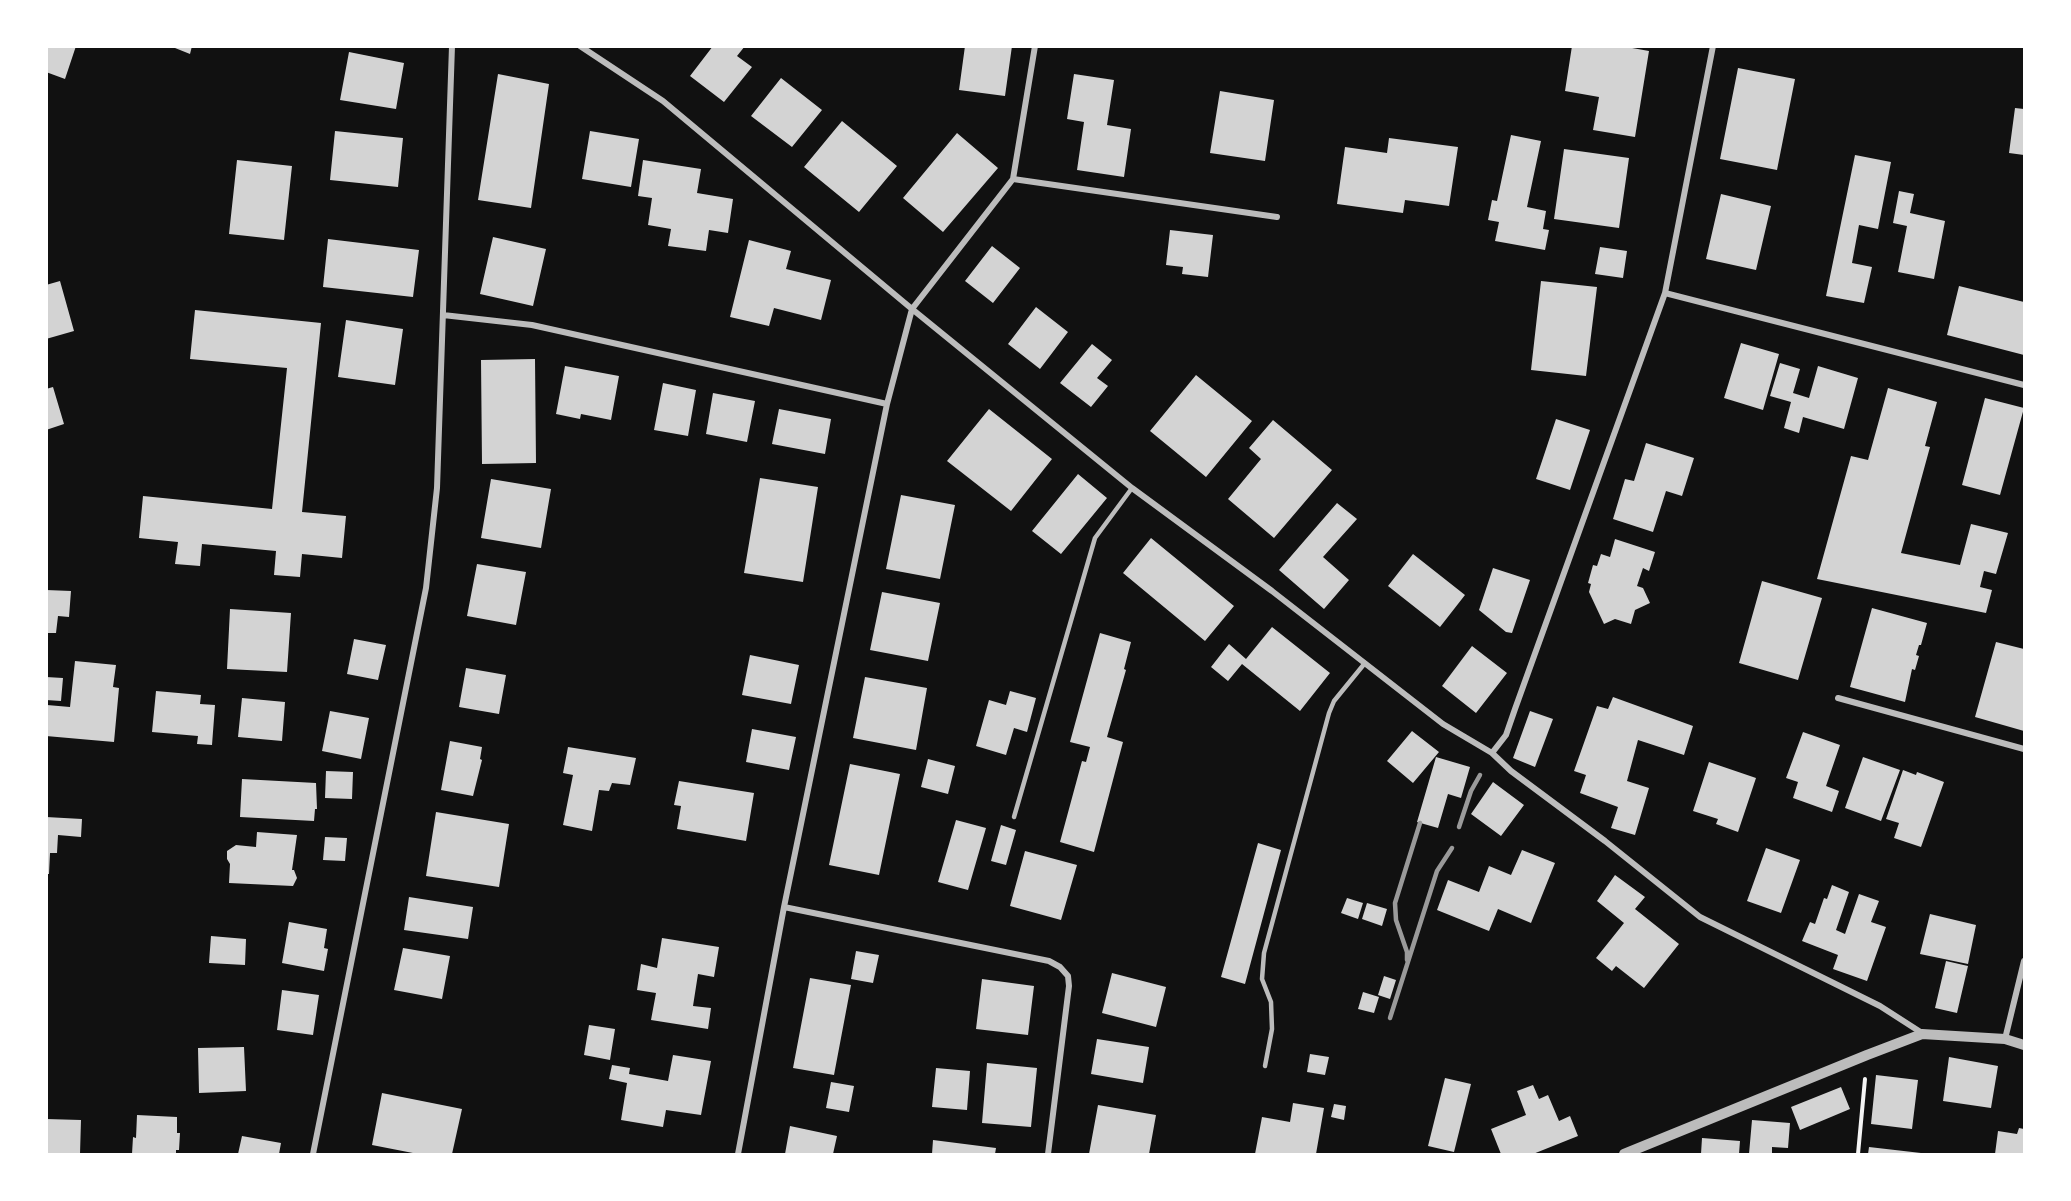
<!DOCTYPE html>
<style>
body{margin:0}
#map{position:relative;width:2071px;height:1201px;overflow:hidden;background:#111;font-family:"Golos Text",sans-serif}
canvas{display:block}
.frame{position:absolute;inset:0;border:48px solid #fff;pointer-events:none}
</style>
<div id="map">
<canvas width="2071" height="1201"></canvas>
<div class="frame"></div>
</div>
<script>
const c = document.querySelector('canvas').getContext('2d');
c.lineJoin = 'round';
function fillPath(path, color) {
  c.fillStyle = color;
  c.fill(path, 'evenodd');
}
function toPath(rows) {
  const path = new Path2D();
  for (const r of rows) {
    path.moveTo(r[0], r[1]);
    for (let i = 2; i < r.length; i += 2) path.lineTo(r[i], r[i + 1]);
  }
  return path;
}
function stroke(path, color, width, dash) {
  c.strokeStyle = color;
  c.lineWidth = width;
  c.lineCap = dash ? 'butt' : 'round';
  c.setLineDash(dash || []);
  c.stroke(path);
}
fillPath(toPath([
 [46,46,76,46,65,79,46,72],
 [170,46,192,46,190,54],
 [713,46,745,46,737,56,752,67,724,102,690,76],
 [965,46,1012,46,1005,96,959,90],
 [1572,46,1621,46,1649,51,1635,137,1593,130,1599,97,1565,91],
 [349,52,404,63,396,109,340,100],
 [1738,68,1795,79,1777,170,1720,159],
 [498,74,549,84,531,208,478,200],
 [1074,74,1114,80,1107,125,1131,129,1124,177,1077,170,1084,122,1067,119],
 [781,78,822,110,792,147,751,116],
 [1220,91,1274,100,1265,161,1210,153],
 [2015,108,2024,109,2024,155,2009,153],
 [842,121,897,166,859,212,804,167],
 [335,131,403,138,398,187,330,180],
 [590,131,639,139,631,187,582,179],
 [957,133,998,168,943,232,903,198],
 [1511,135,1541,141,1527,207,1546,211,1543,229,1549,230,1545,250,1495,241,1499,222,1488,220,1492,200,1497,201],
 [1389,138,1458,147,1449,206,1405,200,1403,213,1337,204,1345,147,1387,153],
 [1564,149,1629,158,1619,228,1554,219],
 [1855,155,1891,162,1878,229,1859,225,1852,263,1872,267,1864,303,1826,296],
 [237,160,292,166,284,240,229,234],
 [643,160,701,169,697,193,733,199,728,233,709,230,706,251,668,246,671,229,648,225,652,198,638,196],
 [1899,191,1914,194,1910,213,1945,221,1934,279,1898,272,1907,226,1893,223],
 [1721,194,1771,206,1756,270,1706,259],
 [1170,230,1213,235,1208,277,1182,274,1183,267,1166,265],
 [493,237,546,249,533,306,480,294],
 [328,239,419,250,413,297,323,287],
 [749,240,791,251,786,269,831,280,821,320,774,308,769,326,730,317],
 [992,246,1020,268,993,303,965,281],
 [1600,247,1627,251,1623,278,1595,274],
 [60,281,74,331,46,339,46,285],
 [1541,281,1597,287,1586,376,1531,370],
 [1959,286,2024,302,2024,355,1947,335],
 [1036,307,1068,332,1040,369,1008,344],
 [195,310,321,323,302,512,346,516,342,558,302,554,300,577,274,575,276,551,202,544,200,566,175,564,178,542,139,538,143,496,272,509,287,368,190,359],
 [346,320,403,329,395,385,338,377],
 [1741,343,1779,354,1763,410,1724,398],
 [1092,344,1112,360,1097,378,1108,386,1091,407,1060,383],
 [535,359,536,463,482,464,481,360],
 [1780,363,1800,369,1793,393,1809,398,1818,366,1858,378,1844,429,1803,417,1799,433,1784,428,1791,402,1770,396],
 [565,366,619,376,611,420,581,414,580,419,556,414],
 [1196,375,1252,421,1206,477,1150,431],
 [663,383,696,390,688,436,654,430],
 [53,387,64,424,46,430,46,389],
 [1888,388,1937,402,1925,446,1930,447,1901,553,1960,565,1971,524,2008,533,1996,574,1984,571,1980,587,1992,590,1986,613,1817,579,1851,456,1868,460],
 [713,393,755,401,747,442,706,434],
 [1985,398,2024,408,2000,495,1962,485],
 [779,409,831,419,825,454,772,444],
 [989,409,1052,459,1011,511,947,461],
 [1556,419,1590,430,1570,490,1536,479],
 [1273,420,1332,470,1274,538,1228,499,1261,459,1249,448],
 [1646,443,1694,458,1682,496,1666,491,1653,532,1613,519,1625,479,1634,481],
 [1078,474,1107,498,1061,554,1032,531],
 [760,478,818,487,803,582,744,573],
 [491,479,551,489,541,548,481,538],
 [901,495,955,505,940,579,886,569],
 [1337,503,1357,519,1323,557,1349,580,1324,609,1279,570],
 [1151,538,1234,606,1205,641,1123,573],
 [1615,539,1655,552,1649,571,1643,568,1637,586,1643,588,1650,603,1635,610,1631,624,1615,619,1604,624,1589,592,1591,584,1588,583,1593,565,1597,566,1601,554,1610,557],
 [1413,554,1465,595,1440,627,1388,586],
 [477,564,526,572,516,625,467,616],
 [1493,568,1530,580,1512,633,1506,632,1479,610],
 [1762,581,1822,598,1798,680,1739,663],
 [46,590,71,591,69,617,58,616,56,633,46,633],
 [882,592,940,603,928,661,870,650],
 [1872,608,1927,623,1921,645,1919,645,1916,655,1919,656,1915,670,1912,669,1905,702,1850,687],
 [230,609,291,613,287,672,227,669],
 [1272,627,1330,673,1300,711,1242,664,1228,681,1211,667,1229,644,1246,659],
 [1100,633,1131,642,1124,669,1126,670,1107,737,1123,742,1094,852,1060,842,1082,761,1086,762,1090,747,1070,742],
 [354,639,386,645,378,680,347,674],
 [1996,642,2024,649,2024,731,1975,717],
 [1472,646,1507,673,1476,713,1442,686],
 [750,655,799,665,791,704,742,695],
 [75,661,116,665,113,687,119,688,114,742,46,736,47,705,70,707],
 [466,668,506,675,499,714,459,707],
 [46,677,63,678,61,701,46,700],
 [865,677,927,688,916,750,853,738],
 [156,691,201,695,200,704,215,705,212,745,197,744,198,736,152,732],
 [1010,691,1036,698,1027,732,1014,728,1006,755,976,746,989,700,1006,705],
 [1613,697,1693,726,1684,755,1638,740,1627,781,1649,788,1635,835,1611,828,1618,807,1580,793,1586,775,1574,771,1597,706,1608,709],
 [242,698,285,702,282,741,238,737],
 [330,711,369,718,361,759,322,751],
 [1530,711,1553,719,1535,767,1513,758],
 [752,729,796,737,789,770,746,762],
 [1412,731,1439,752,1413,783,1387,761],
 [1803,732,1840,745,1826,786,1839,791,1832,812,1793,798,1798,782,1786,778],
 [450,741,482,747,480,759,482,760,473,796,441,790],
 [568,747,636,758,630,785,612,783,609,791,599,790,592,831,563,825,573,775,563,773],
 [1436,757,1470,767,1461,798,1448,794,1438,828,1417,822],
 [1863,757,1900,770,1881,821,1845,808],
 [928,759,955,766,948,794,921,787],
 [1709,762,1756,778,1738,832,1716,824,1718,819,1693,811],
 [850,764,900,774,879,875,829,865],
 [1903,770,1916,775,1917,772,1944,782,1921,847,1894,838,1899,823,1886,819],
 [326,771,353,772,352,799,325,798],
 [242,779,316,783,317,809,315,809,314,821,240,817],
 [679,781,754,793,746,841,677,829,681,806,674,805],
 [1493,782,1524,805,1501,836,1471,814],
 [436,812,509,824,499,887,426,876],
 [46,817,82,819,81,837,58,835,57,853,50,853,49,874,46,874],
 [956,820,986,828,968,890,938,882],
 [1001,825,1016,830,1006,865,991,861],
 [257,832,297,835,292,870,294,870,297,878,293,886,229,883,230,864,227,859,227,851,236,845,256,847],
 [325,837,347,838,345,861,323,860],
 [1258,843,1281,850,1245,984,1221,977],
 [1766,848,1800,860,1781,913,1747,901],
 [1522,850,1555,863,1531,923,1498,909,1489,931,1437,910,1448,880,1479,892,1489,866,1511,875],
 [1025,851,1077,865,1061,920,1010,906],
 [1615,875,1645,897,1635,909,1679,944,1644,988,1616,966,1612,971,1596,958,1624,923,1597,901],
 [1832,885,1849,892,1836,930,1845,934,1859,894,1879,901,1871,922,1886,927,1867,981,1833,969,1838,955,1802,941,1810,922,1815,924,1824,898,1827,899],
 [409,897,473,907,468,939,404,930],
 [1347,898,1363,903,1358,919,1341,913],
 [1367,903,1387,909,1382,926,1362,919],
 [1930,914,1976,925,1968,964,1920,954],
 [289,922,327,929,324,948,328,949,324,971,282,963],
 [211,936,246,939,245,965,209,963],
 [662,938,719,947,714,977,698,974,693,1006,711,1008,708,1029,651,1020,656,993,637,990,641,964,657,968],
 [403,948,450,956,442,999,394,990],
 [856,951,879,955,873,983,851,979],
 [1946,961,1968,966,1957,1013,1935,1008],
 [1112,973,1166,987,1156,1027,1102,1013],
 [1384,976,1396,980,1390,999,1378,995],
 [810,978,851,985,834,1075,793,1068],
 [982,979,1034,986,1028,1035,976,1029],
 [282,990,319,995,313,1035,277,1030],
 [1363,992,1379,997,1374,1013,1358,1009],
 [589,1025,615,1029,610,1060,584,1055],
 [1097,1039,1149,1047,1143,1083,1091,1074],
 [244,1047,246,1091,199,1093,198,1048],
 [1310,1054,1329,1057,1325,1075,1307,1072],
 [673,1055,711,1061,701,1115,666,1110,663,1127,621,1120,627,1083,609,1079,612,1065,630,1068,629,1074,668,1081],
 [1949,1057,1998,1066,1991,1108,1943,1101],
 [987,1063,1037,1068,1031,1127,982,1123],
 [936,1068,970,1071,967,1110,932,1107],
 [1876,1075,1918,1080,1912,1129,1871,1124],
 [1445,1078,1471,1084,1454,1152,1428,1146],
 [831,1082,854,1086,849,1112,826,1108],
 [1533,1085,1539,1099,1548,1095,1559,1121,1570,1116,1578,1136,1533,1154,1501,1154,1491,1129,1526,1115,1517,1091],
 [1841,1087,1850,1109,1800,1130,1791,1107],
 [382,1093,462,1109,452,1154,418,1154,372,1145],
 [1293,1103,1324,1108,1316,1154,1255,1154,1262,1117,1290,1122],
 [1334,1104,1346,1106,1344,1120,1331,1117],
 [1098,1105,1156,1115,1149,1154,1089,1154],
 [137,1115,177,1117,177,1133,180,1133,179,1150,176,1150,176,1154,132,1154,133,1137,136,1138],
 [46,1119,81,1120,80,1154,46,1154],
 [1752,1120,1790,1123,1788,1148,1772,1147,1772,1154,1749,1154],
 [790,1126,837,1136,833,1154,785,1154],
 [2019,1128,2024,1129,2024,1154,1995,1154,1998,1131,2017,1134],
 [242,1136,281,1143,279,1154,238,1154],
 [1702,1138,1740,1141,1739,1154,1701,1154],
 [933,1140,996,1148,995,1154,932,1154],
 [1869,1147,1921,1153,1921,1154,1868,1154]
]), '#d3d3d3');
stroke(toPath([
 [1858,1154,1865,1079]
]), '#f5f5f5', 4);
stroke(toPath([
 [1014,817,1095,538,1132,488],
 [1265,1066,1272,1029,1271,1002,1262,979,1264,953,1329,713,1334,701,1365,663]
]), '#bcbcbc', 4.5);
stroke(toPath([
 [580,46,663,101,912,309,1132,488,1272,591,1443,724,1492,753,1511,771,1605,841,1700,917,1880,1006,1922,1033],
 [1013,179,1277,217],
 [1665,293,2024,385],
 [443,315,532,325,887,404],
 [1838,698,2024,749],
 [1492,753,1506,735,1515,709,1665,293,1713,46],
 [784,907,1049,961,1060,967,1068,976,1069,986,1048,1154],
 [2005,1039,2024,961],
 [313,1154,426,588,437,488,452,46],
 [738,1154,784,907,887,404,912,309,1013,179,1035,46]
]), '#bcbcbc', 6);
stroke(toPath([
 [1624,1154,1867,1055,1922,1034,2005,1039,2024,1045]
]), '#bcbcbc', 10);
stroke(toPath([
 [1459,827,1471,791,1480,775],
 [1407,960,1407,952,1396,920,1395,903,1420,823],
 [1390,1018,1437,871,1452,848]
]), '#9a9a9a', 4.5);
</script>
